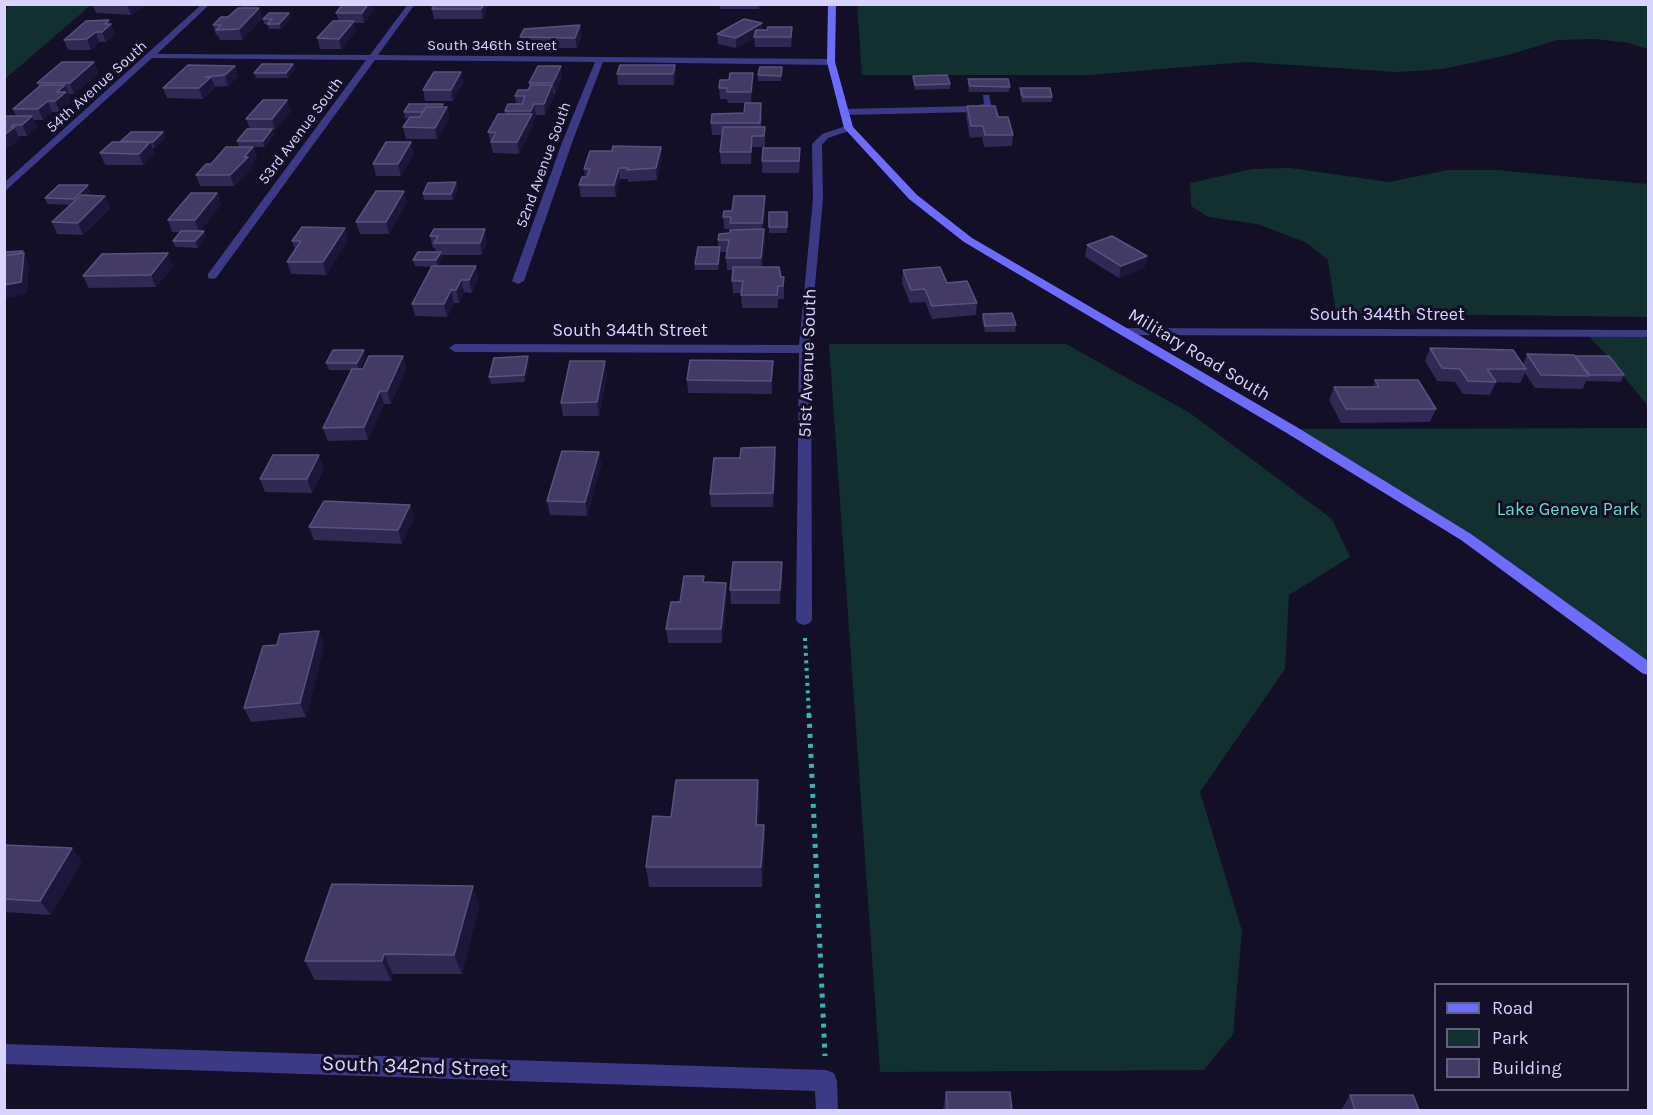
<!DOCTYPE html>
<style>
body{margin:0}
#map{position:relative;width:1653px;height:1115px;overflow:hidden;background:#130f26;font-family:Karla,sans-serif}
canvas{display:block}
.frame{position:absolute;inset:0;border:6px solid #d9d4ff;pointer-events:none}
.legend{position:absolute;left:1434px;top:983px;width:195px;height:108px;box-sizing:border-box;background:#130f26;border:2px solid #625e7d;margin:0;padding:8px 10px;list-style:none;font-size:18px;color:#d9d4ff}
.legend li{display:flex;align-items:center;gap:12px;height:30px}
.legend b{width:30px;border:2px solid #625e7d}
</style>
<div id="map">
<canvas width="1653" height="1115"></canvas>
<div class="frame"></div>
<ul class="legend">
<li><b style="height:8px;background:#6f6bff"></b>Road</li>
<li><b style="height:16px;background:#12302f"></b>Park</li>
<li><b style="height:16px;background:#433a66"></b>Building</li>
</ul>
</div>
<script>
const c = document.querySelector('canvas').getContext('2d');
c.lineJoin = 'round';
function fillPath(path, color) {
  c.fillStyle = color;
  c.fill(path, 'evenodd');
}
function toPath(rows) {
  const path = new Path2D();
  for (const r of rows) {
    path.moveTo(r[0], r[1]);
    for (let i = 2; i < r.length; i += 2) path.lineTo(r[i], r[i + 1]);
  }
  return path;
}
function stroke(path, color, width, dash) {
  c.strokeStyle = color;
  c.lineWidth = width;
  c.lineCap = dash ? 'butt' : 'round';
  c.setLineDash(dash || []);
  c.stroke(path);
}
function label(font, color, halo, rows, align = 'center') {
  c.font = font + ' Karla,sans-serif';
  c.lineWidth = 6;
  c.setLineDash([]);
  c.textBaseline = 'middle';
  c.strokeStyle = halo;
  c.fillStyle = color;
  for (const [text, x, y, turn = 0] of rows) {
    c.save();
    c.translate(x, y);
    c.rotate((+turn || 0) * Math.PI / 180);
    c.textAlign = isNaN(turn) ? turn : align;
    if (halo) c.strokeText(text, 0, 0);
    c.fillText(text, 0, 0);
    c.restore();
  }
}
fillPath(toPath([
 [11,5,11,4,91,5,5,79,5,9],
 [857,5,1648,5,1648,49,1629,43,1594,39,1558,40,1508,55,1443,69,1397,72,1246,62,1091,75,862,75],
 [1290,168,1389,182,1448,170,1497,170,1648,184,1648,317,1336,313,1328,260,1305,242,1257,224,1208,217,1191,206,1190,183,1252,169],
 [1587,334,1648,334,1648,406,1607,356],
 [829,344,1066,344,1190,413,1332,519,1350,557,1289,595,1285,669,1200,792,1242,931,1233,1034,1204,1070,880,1072],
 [1648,428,1648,669,1466,537,1290,429]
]), '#12302f');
stroke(toPath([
 [805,638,809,716]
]), '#2fb8b0', 4, [3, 4.5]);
stroke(toPath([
 [809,714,825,1056]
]), '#2fb8b0', 5, [4, 6]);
fillPath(toPath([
 [983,95,989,95,992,108,975,112,844,115,839,112,844,109,975,106,984,104,983,95]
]), '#3d3a85');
fillPath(toPath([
 [202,4,210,4,157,54,370,55,408,4,415,4,378,55,831,59,835,62,831,65,603,62,573,140,524,281,518,284,512,281,563,140,595,62,375,60,216,278,212,279,208,278,208,274,366,60,152,58,4,192,4,183,202,4],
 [849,125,854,128,852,130,828,138,822,145,823,199,811,328,812,619,810,623,804,625,798,623,796,619,799,353,455,352,449,348,455,344,799,345,813,199,812,144,822,134,849,125],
 [1125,328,1648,330,1648,337,1121,335,1119,332,1125,328],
 [4,1044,826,1070,834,1073,837,1081,838,1110,816,1110,815,1091,4,1064,4,1044]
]), '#3d3a85');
fillPath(toPath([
 [828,4,836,4,835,62,853,127,917,195,972,238,1295,426,1471,534,1648,661,1648,675,1642,673,1461,540,1285,432,964,242,909,199,844,128,827,62,828,4]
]), '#6f6bff');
fillPath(toPath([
 [92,4,142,4,143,7,131,15,96,13],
 [243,4,298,4,243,7],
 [340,4,375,4,375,6,373,6,374,10,364,23,354,23,356,31,341,49,320,49,317,38,339,21,336,13,341,7,340,7],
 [486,4,487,11,483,19,434,19,431,5],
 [719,4,760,4,759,9,720,9],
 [259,8,262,18,242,40,220,40,218,35,216,35,213,25,228,17],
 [291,18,281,29,269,29,267,24,264,24,263,19],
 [109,20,115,34,106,42,99,42,91,50,68,50,64,40],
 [762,30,792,37,791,47,755,47,754,38,736,48,718,44,717,34],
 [582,35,577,48,521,48,520,37],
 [94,62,98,73,74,94,69,94,70,96,68,98,70,103,60,112,52,112,43,120,34,120,37,127,27,136,19,136,20,139,4,150,4,119,16,116,13,109,39,87,37,83],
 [188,65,238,76,228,86,215,87,203,99,167,98,163,88],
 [675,65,676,76,674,85,618,85,617,74],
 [782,67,781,81,758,81,758,75],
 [295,69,288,78,256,78,254,73],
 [461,72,463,83,453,101,425,101,423,90],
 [753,73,753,83,751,103,762,114,761,127,765,138,765,147,752,147,751,164,721,164,720,152,722,135,712,135,711,123,744,113,745,103,728,103,727,99,720,99,719,88,729,80],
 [562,76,555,94,554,94,554,96,545,115,536,115,533,122,533,126,519,154,493,153,488,132,505,114,505,111,516,104,515,96,528,90,530,86,529,83],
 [913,76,950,84,950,89,915,90,913,81],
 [968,79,1010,87,1009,92,969,92,968,84],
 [1020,88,1052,97,1052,102,1022,102,1020,94],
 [287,100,291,111,275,130,272,130,274,135,264,147,253,147,257,158,251,165,252,169,234,186,200,186,196,175,211,164,239,147,237,141,250,129,246,119],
 [967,106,998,117,1013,135,1012,146,984,147,982,137,970,138,966,117],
 [447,107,449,119,437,139,406,139,403,127,409,118,405,118,404,112],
 [163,132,165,138,155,148,152,148,155,154,143,165,105,165,100,153,121,142],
 [661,147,662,158,657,180,628,182,628,179,620,179,616,197,581,197,579,185,585,177,584,169,612,151],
 [414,154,401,176,376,176,373,164],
 [800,160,799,173,762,173,762,161],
 [456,182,458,188,453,200,424,200,423,194],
 [90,191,86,195,105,196,110,208,83,235,57,234,52,222,71,205,47,204,45,198],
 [217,193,221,204,200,231,204,231,206,237,198,248,175,247,173,241,181,232,172,232,168,220],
 [407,202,389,234,360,234,356,222],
 [765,208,763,229,764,229,765,242,762,267,781,277,784,277,784,299,778,299,778,308,742,308,741,293,733,293,732,281,733,270,727,270,726,258,727,252,720,252,718,270,695,270,695,264,718,247,718,240,730,233,731,229,724,229,723,217,732,211],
 [787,212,787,233,769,233,769,227],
 [345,228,348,240,326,275,291,274,287,262,295,250,292,241],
 [434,229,487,241,482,255,441,255,442,259,438,266,476,266,478,279,472,293,464,292,459,303,454,303,447,317,415,316,412,304,431,267,415,266,413,260,436,252,435,248,433,248,430,236],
 [1087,245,1147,256,1144,268,1119,278,1085,257],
 [173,266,156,287,89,288,83,276],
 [903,270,977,303,976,315,932,319,925,302,910,303,902,283],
 [983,314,1016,325,1015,332,985,332,982,320],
 [1430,348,1523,365,1527,354,1575,357,1624,375,1621,382,1586,381,1583,389,1535,388,1525,373,1520,383,1496,382,1490,395,1463,394,1455,382,1437,381,1425,361],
 [366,356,360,369,363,369,403,356,406,369,391,404,384,404,368,440,328,441,323,428,351,370,329,370,326,363],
 [773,361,773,374,772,394,688,393,687,380],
 [529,363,525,382,491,384,489,377],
 [607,374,599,416,563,416,561,403],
 [1375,380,1436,409,1430,422,1341,423,1329,400,1334,387,1373,387],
 [775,447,776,461,773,507,711,507,710,494,740,458],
 [599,452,601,465,587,516,550,515,547,501],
 [324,468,312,493,265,492,260,479],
 [410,505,414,518,402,544,314,540,309,527],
 [782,562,782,576,780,604,731,604,730,590],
 [705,582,726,583,727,597,722,643,668,643,666,629,680,602],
 [277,645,324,645,306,717,251,722,244,708],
 [760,801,758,825,764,825,765,846,762,887,649,887,646,867,671,817],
 [4,845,82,861,51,915,4,912],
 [473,886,479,906,462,974,393,974,391,981,315,980,305,961],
 [946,1092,1012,1110,943,1110],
 [1350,1095,1419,1110,1341,1110]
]), '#312854');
fillPath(toPath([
 [128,4,142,4,143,7,131,15,127,5],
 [368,4,372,4,374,10,364,23,362,13],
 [484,4,486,4,487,11,483,19,481,9],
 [259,8,262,18,242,40,239,29],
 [289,13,291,18,281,29,279,24],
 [109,20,115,34,106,42,102,32,105,24],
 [354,21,356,31,341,49,339,39],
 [762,23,762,33,736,48,736,38],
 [580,25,582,35,577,48,575,38],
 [96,32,99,42,91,50,87,39],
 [94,62,98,73,74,94,70,83],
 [293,64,295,69,288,78,286,73],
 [675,65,676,76,674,85,673,74],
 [235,66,238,76,228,86,225,75],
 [561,66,562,76,555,94,553,83],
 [461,72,463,83,453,101,451,90],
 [753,73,753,83,751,103,751,92],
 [211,77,215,87,203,99,199,88],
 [65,85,70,96,68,98,70,103,60,112,55,101,57,92],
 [552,85,554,96,545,115,544,104],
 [287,100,291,111,275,130,272,119],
 [48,101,52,112,43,120,38,109],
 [534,104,536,115,533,122,533,126,519,154,517,142,531,115,531,111],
 [447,107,449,119,437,139,435,128],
 [32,116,37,127,27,136,22,125],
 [13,125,20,139,4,150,4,135],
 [272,129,274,135,264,147,263,141],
 [163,132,165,138,155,148,153,142],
 [752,136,752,147,751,164,751,152],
 [150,142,155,154,143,165,139,154],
 [411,142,414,154,401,176,398,164],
 [253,147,257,158,251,165,252,169,234,186,230,175],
 [661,147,662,158,657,180,656,168],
 [619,168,620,179,616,197,614,185],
 [456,182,458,188,453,200,451,194],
 [88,185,90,191,76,205,74,199],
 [404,191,407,202,389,234,386,222],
 [217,193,221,204,199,232,195,220],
 [105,196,110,208,83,235,78,223],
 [765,196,765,208,762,235,762,223],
 [345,228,348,240,326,275,323,262],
 [485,229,487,241,482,255,480,243],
 [764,229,765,242,762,270,761,258],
 [204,231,206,237,198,248,195,241],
 [720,247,721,253,718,270,718,264],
 [23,251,29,265,27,294,4,299,4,285,15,261],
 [441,252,442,259,438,267,436,260],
 [168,253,173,266,156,287,151,275],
 [1147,256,1144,268,1119,278,1121,266],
 [476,266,478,279,472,293,469,280],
 [461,280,464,292,459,303,456,290],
 [451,290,454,303,447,317,444,304],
 [364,350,366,356,359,370,357,363],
 [403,356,406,369,391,404,387,391],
 [528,356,529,363,525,382,524,375],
 [605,361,607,374,599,416,597,402],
 [773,361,773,374,772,394,771,381],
 [380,391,384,404,368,440,364,427],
 [775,447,776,461,773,507,773,493],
 [599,452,601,465,587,516,585,502],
 [319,455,324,468,312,493,307,479],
 [410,505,414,518,402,544,398,530],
 [782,562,782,576,780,604,780,590],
 [726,583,727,597,722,643,721,629],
 [319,631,324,645,306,717,300,703],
 [758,780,760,801,757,846,756,825],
 [764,825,765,846,762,887,761,867],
 [72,848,82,861,51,915,40,901],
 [473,886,479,906,462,974,454,955],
 [384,954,393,974,391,981,382,961]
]), '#1d163a');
const building = toPath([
 [343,4,368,4,362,13,336,13,343,4],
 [431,4,484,4,481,9,432,9,435,5,431,5,431,4],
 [238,8,259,8,239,29,216,30,221,25,213,25,221,17,228,17,238,8],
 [269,13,289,13,279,24,267,24,272,19,263,19,269,13],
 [744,19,762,23,736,38,717,34,744,19],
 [109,20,105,24,111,24,102,32,96,32,87,39,64,40,86,21,109,20],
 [333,21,354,21,339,39,317,38,333,21],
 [580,25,575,38,520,37,524,29,580,25],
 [768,27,792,27,791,37,754,37,756,30,767,30,768,27],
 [62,62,94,62,70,83,37,83,62,62],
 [262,64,293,64,286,73,254,73,262,64],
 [188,65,235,66,225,75,205,77,211,77,199,88,163,88,188,65],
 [620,65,675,65,673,74,617,74,620,65],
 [538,66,561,66,553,83,529,83,538,66],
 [760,67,782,67,781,76,758,75,760,67],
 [434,72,461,72,451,90,423,90,434,72],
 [730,73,753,73,751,92,727,92,727,88,719,88,720,80,729,80,730,73],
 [947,75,950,84,915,85,913,76,947,75],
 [968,79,1008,79,1010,87,970,86,968,79],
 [41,85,65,85,57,92,66,92,55,101,48,101,38,109,13,109,41,85],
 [531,85,552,85,544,104,534,104,531,111,505,111,508,104,522,104,525,96,515,96,518,90,528,90,531,85],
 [1020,88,1050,88,1052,97,1023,97,1020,88],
 [263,100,287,100,272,119,246,119,263,100],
 [745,103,761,103,760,123,711,123,712,114,744,113,745,103],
 [409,104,443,104,441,107,426,107,423,112,404,112,409,104],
 [967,106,995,106,998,117,1008,117,1013,135,985,135,983,126,971,126,967,106],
 [426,107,447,107,435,128,403,127,410,117,420,117,426,107],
 [498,114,532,114,517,142,491,142,496,133,488,132,498,114],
 [7,116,32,116,22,125,13,125,11,127,15,127,4,135,4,119,7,116],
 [723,127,765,127,764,136,752,136,751,152,720,152,723,127],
 [247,129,272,129,263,141,237,141,247,129],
 [131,132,163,132,153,142,121,141,131,132],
 [112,142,150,142,139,154,100,153,112,142],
 [386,142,411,142,398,164,373,164,386,142],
 [613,146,661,147,656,168,627,170,628,168,619,168,614,185,579,185,582,177,587,177,590,169,584,169,590,151,612,151,613,146],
 [226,147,253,147,244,157,248,157,230,175,196,175,206,164,211,164,226,147],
 [763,148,800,148,799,161,762,161,763,148],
 [456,182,451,194,423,194,428,183,456,182],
 [59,185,88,185,74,199,45,198,59,185],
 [376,191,404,191,386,222,356,222,376,191],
 [191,193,217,193,195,220,168,220,191,193],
 [81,195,105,196,78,223,52,222,81,195],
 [734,196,765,196,762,223,730,223,731,217,723,217,724,211,732,211,734,196],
 [769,212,787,212,787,227,769,227,769,212],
 [302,227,345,228,323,262,287,262,301,241,292,241,302,227],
 [434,229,485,229,480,243,434,243,438,236,430,236,434,229],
 [764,229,761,258,726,258,729,240,718,240,719,234,730,233,730,230,764,229],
 [181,231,204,231,195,241,173,241,181,231],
 [1112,236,1147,256,1121,266,1087,245,1112,236],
 [698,247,720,247,718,264,695,264,698,247],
 [23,251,21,253,4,256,4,252,23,251],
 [418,252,441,252,436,260,413,260,418,252],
 [24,253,21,282,4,285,4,256,24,253],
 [168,253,151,275,83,276,102,254,168,253],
 [432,266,476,266,469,280,461,280,456,290,451,290,444,304,412,304,432,266],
 [733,267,779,267,781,277,784,277,783,286,778,286,777,295,741,295,743,281,732,281,733,267],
 [940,267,947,283,967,281,977,303,932,306,925,289,911,290,903,270,940,267],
 [1012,313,1016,325,985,326,983,314,1012,313],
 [1430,348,1513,350,1526,369,1487,369,1496,382,1468,381,1460,369,1442,368,1430,348],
 [333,350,364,350,357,363,326,363,333,350],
 [1527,354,1574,355,1589,376,1541,375,1527,354],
 [369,356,403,356,387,391,380,391,364,427,323,428,352,369,363,369,369,356],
 [528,356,524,375,489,377,494,358,528,356],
 [1575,356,1609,356,1624,375,1590,375,1575,356],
 [690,360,773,361,771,381,687,380,690,360],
 [570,361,605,361,597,402,561,403,570,361],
 [1375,380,1418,380,1436,409,1346,409,1334,387,1379,387,1375,380],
 [775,447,773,493,710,494,714,458,740,458,741,448,775,447],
 [562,451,599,452,585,502,547,501,562,451],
 [273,455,319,455,307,479,260,479,273,455],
 [324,501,410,505,398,530,309,527,324,501],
 [733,562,782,562,780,590,730,590,733,562],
 [684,576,704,576,703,582,726,583,721,629,666,629,671,602,680,602,684,576],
 [319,631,300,703,244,708,263,646,277,645,280,634,319,631],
 [676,780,758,780,756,825,764,825,761,867,646,867,653,816,671,817,676,780],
 [4,845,72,848,40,901,4,899,4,845],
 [332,884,473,886,454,955,384,954,382,961,305,961,332,884],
 [946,1092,1010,1092,1012,1110,947,1110,946,1092],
 [1350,1095,1413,1095,1419,1110,1355,1110,1350,1095]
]);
fillPath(building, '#433a66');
stroke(building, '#5a527e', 1.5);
label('15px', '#d9d4ff', '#130f26', [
 ["South 346th Street",492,46],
 ["54th Avenue South",97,87,-42],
 ["53rd Avenue South",301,131,-53],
 ["52nd Avenue South",544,165,-70]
]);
label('18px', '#d9d4ff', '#130f26', [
 ["South 344th Street",1387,315],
 ["South 344th Street",630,331],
 ["Military Road South",1199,355,31],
 ["51st Avenue South",808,363,-88]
]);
label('18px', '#5fe0c0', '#130f26', [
 ["Lake Geneva Park",1568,510]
]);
label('21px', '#d9d4ff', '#130f26', [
 ["South 342nd Street",415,1067,2]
]);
</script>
